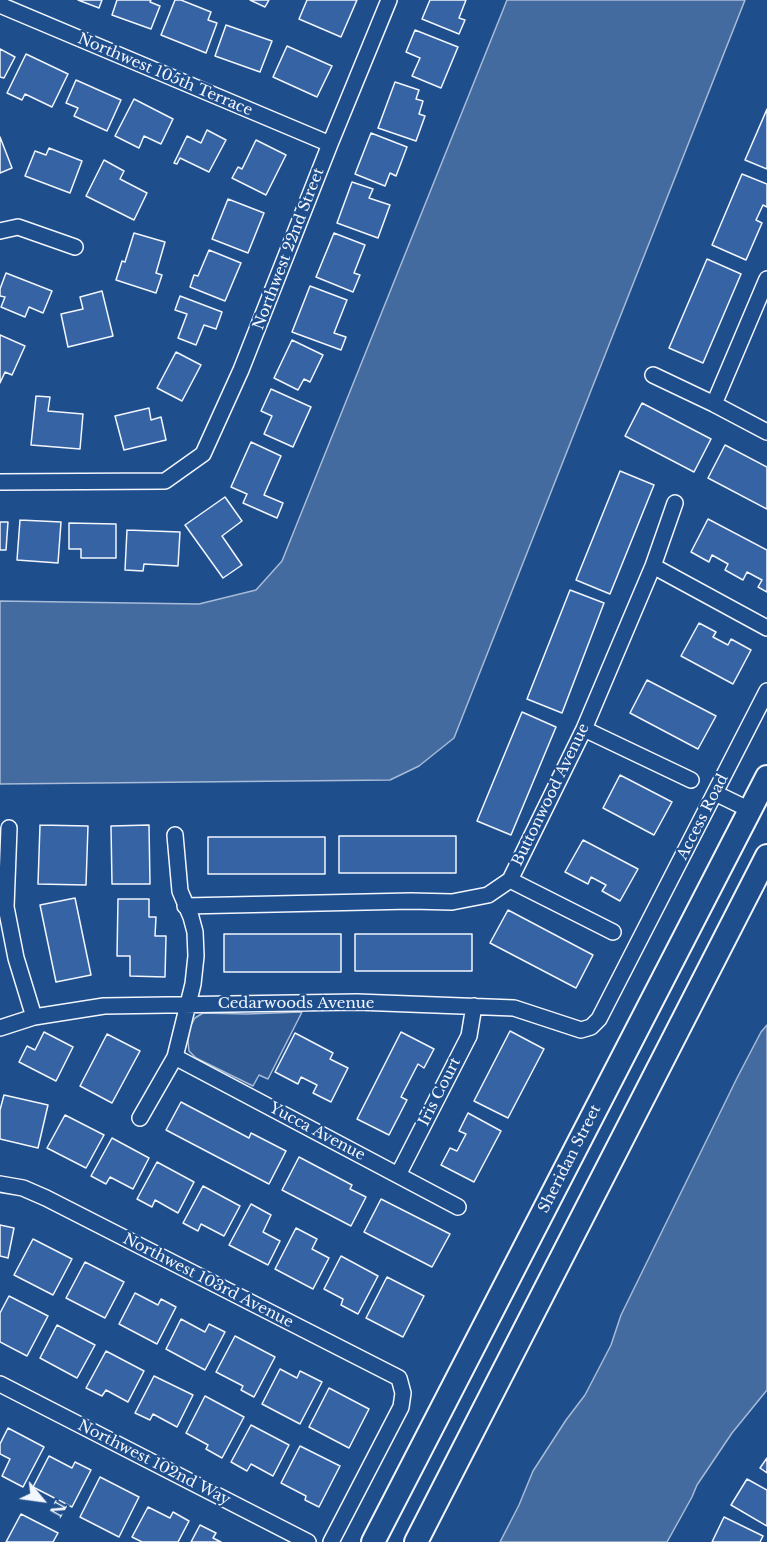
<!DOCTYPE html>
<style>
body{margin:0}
#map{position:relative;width:767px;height:1542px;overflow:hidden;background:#1f4e8c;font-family:"Libre Baskerville",serif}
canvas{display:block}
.north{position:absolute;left:12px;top:1470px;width:60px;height:60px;-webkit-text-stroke:4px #1f4e8c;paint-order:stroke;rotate:119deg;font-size:16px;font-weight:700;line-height:24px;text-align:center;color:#f2f6ff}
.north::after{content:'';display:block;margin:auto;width:21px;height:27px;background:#f2f6ff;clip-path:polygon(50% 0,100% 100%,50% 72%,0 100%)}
</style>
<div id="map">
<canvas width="767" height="1542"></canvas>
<div class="north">N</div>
</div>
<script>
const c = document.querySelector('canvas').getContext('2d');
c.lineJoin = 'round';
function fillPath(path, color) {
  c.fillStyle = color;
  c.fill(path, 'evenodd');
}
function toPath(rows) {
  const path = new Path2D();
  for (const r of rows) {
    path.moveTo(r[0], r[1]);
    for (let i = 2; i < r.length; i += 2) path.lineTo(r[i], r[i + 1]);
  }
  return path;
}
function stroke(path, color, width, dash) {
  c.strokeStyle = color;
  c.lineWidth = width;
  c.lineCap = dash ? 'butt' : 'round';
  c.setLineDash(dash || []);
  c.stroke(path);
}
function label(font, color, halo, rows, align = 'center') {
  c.font = font + ' "Libre Baskerville",serif';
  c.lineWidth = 4.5;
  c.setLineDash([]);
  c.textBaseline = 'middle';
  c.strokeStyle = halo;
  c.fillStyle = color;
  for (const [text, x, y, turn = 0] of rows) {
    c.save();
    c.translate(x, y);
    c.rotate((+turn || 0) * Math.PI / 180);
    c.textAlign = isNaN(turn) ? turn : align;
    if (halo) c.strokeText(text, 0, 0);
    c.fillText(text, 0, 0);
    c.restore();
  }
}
const green = toPath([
 [302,1012,268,1079,259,1075,253,1086,196,1058,189,1051,188,1041,190,1027,195,1018,203,1013,246,1014,302,1012]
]);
fillPath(green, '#305b95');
stroke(green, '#a8bbd7', 1.5);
const water = toPath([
 [507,0,745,0,454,738,419,766,390,780,0,784,0,601,199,604,256,590,282,561,507,0],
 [767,1025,767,1390,732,1433,697,1485,692,1497,667,1542,500,1542,519,1505,533,1471,566,1420,585,1395,611,1345,621,1315,737,1078,761,1032,767,1025]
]);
fillPath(water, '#446ba0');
stroke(water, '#a8bbd7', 1.5);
const building = toPath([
 [78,0,102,0,99,8,78,0],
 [117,0,151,0,150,2,160,6,151,29,112,15,117,0],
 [175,0,181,0,211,12,208,20,217,23,206,53,161,35,175,0],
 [250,0,269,0,265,7,250,0],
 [307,0,357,0,341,37,299,19,307,0],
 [430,0,466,0,459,18,465,20,459,34,422,19,430,0],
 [226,25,272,41,260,72,215,56,226,25],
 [415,30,458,47,441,88,412,76,420,58,406,52,415,30],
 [287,46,332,66,317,97,273,77,287,46],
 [0,49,15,57,4,78,0,77,0,49],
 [26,54,68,74,52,107,25,94,22,100,7,93,26,54],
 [76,80,121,100,107,131,74,116,78,108,66,103,76,80],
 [395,82,419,90,416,99,423,101,419,114,425,116,416,141,378,128,395,82],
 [134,99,173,119,161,144,144,136,139,148,115,136,134,99],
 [767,109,767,169,745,160,767,109],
 [207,130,226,140,209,172,180,158,177,164,174,163,187,136,201,143,207,130],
 [371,133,407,147,396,176,390,173,385,186,355,174,371,133],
 [0,137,12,168,0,173,0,137],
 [256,140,286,155,266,195,232,178,238,167,242,169,256,140],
 [49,148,82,161,70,193,25,176,35,151,46,155,49,148],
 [104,160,124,171,120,179,147,193,134,220,86,196,104,160],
 [742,174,767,184,767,207,763,205,756,220,762,223,746,260,712,245,742,174],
 [352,182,373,189,369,198,390,205,378,238,337,223,352,182],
 [228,199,264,213,248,253,212,239,228,199],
 [134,233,165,242,156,273,162,275,156,293,116,280,122,261,125,262,134,233],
 [334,233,365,245,354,273,360,275,353,292,316,277,334,233],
 [209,250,241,263,225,301,190,287,194,275,198,276,209,250],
 [707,259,741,274,703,363,669,348,707,259],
 [6,273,52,291,43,313,29,307,25,317,1,307,5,297,0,296,0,289,6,273],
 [310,286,347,300,334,333,346,337,341,350,292,332,310,286],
 [102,291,113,336,68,347,61,314,83,309,80,297,102,291],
 [180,296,222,312,216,329,204,325,196,345,178,338,187,314,175,310,180,296],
 [0,335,25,346,12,375,5,372,0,383,0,335],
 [292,340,323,355,310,382,304,379,298,390,274,378,292,340],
 [176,352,201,365,182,401,157,388,176,352],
 [271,389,311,407,293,447,264,434,272,416,261,411,271,389],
 [36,396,50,397,48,411,83,414,80,449,31,445,36,396],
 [642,403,711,439,694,472,625,436,642,403],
 [149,408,151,420,161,417,166,440,124,450,115,416,149,408],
 [251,442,281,456,264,495,283,503,277,518,243,503,247,494,231,487,251,442],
 [725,445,767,467,767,509,708,478,725,445],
 [620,471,654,485,610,594,576,580,620,471],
 [225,497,242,521,222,536,242,565,223,578,185,525,225,497],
 [708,519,767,550,767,592,758,587,762,580,747,572,743,580,725,570,728,564,712,555,709,562,691,552,708,519],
 [20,520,61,522,58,563,17,560,20,520],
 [0,522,8,522,6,550,0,550,0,522],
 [69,523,116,524,116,558,81,558,81,549,69,549,69,523],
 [127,530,180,532,178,566,144,564,143,571,125,570,127,530],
 [570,590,604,603,562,713,527,699,570,590],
 [699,623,716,632,713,637,728,645,731,639,751,650,733,684,681,656,699,623],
 [647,680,716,716,698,749,630,713,647,680],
 [522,712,556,727,511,835,477,821,522,712],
 [620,775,672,802,654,835,603,808,620,775],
 [40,825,88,826,86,885,38,884,40,825],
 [149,825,150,884,112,884,111,826,149,825],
 [339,836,456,836,456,873,339,873,339,836],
 [208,837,325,837,325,874,208,874,208,837],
 [583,840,638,869,620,901,602,891,606,885,591,877,588,884,565,872,583,840],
 [75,898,91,975,56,982,40,905,75,898],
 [118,899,149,899,149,917,156,917,155,936,166,936,165,977,130,976,130,956,117,956,118,899],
 [508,910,593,955,576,988,490,943,508,910],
 [224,934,341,934,341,972,224,972,224,934],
 [355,934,472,934,472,971,355,971,355,934],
 [510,1031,544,1049,508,1118,474,1101,510,1031],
 [44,1032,73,1047,56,1081,19,1062,27,1046,35,1050,44,1032],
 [401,1032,434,1049,424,1068,418,1064,401,1097,407,1100,389,1135,357,1119,401,1032],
 [295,1033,333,1053,330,1059,348,1068,331,1102,313,1093,317,1085,301,1077,298,1084,275,1072,295,1033],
 [107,1034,140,1051,112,1103,80,1086,107,1034],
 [4,1095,48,1105,38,1148,0,1139,0,1110,4,1095],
 [181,1102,249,1138,251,1133,286,1151,269,1184,166,1130,181,1102],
 [468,1113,501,1131,474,1182,441,1165,450,1148,457,1151,466,1134,459,1131,468,1113],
 [65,1115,104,1135,86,1168,47,1148,65,1115],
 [112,1138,149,1158,133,1189,110,1177,106,1184,91,1176,112,1138],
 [299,1157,352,1185,350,1189,366,1197,351,1226,282,1190,299,1157],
 [157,1162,194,1182,178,1213,155,1200,152,1207,137,1199,157,1162],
 [203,1186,240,1206,224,1236,201,1224,198,1231,183,1223,203,1186],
 [381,1199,450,1234,432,1267,364,1232,381,1199],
 [251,1204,271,1215,263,1232,280,1241,268,1265,229,1245,251,1204],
 [0,1225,14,1228,8,1258,0,1256,0,1225],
 [296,1228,317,1239,312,1249,329,1258,313,1289,275,1269,296,1228],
 [33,1239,72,1259,53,1295,14,1275,33,1239],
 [341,1256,378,1276,358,1314,341,1305,343,1299,324,1289,341,1256],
 [85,1262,124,1282,105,1318,66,1298,85,1262],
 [387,1277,424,1296,403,1337,366,1318,387,1277],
 [135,1293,158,1305,161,1299,176,1307,157,1344,119,1324,135,1293],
 [9,1296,48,1316,27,1356,0,1342,0,1313,9,1296],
 [181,1319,205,1332,209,1324,225,1332,205,1370,166,1349,181,1319],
 [57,1325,95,1345,77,1378,40,1358,57,1325],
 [235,1336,275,1357,254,1397,241,1390,243,1386,216,1372,235,1336],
 [106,1351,144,1371,128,1402,106,1390,102,1396,86,1388,106,1351],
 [280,1369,297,1378,300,1371,322,1382,300,1424,262,1404,280,1369],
 [154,1376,193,1395,177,1427,153,1414,150,1420,135,1413,154,1376],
 [329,1388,369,1409,349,1448,309,1427,329,1388],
 [205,1396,244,1417,222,1458,206,1449,208,1445,186,1433,205,1396],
 [251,1425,289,1445,273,1476,251,1464,247,1471,231,1462,251,1425],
 [8,1428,44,1447,23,1487,2,1476,10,1459,0,1454,0,1444,8,1428],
 [300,1446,340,1466,319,1507,305,1500,306,1496,281,1483,300,1446],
 [49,1456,72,1468,75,1462,91,1470,72,1507,33,1487,49,1456],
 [767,1458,767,1473,760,1468,767,1458],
 [100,1477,139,1497,119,1537,80,1517,100,1477],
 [747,1479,767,1490,767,1526,731,1505,747,1479],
 [148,1507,170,1518,173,1512,189,1521,178,1542,142,1542,132,1537,148,1507],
 [21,1514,58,1533,53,1542,6,1542,21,1514],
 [724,1517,763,1536,760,1542,712,1542,724,1517],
 [200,1525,216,1533,213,1538,221,1542,191,1542,200,1525]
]);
fillPath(building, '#3563a3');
stroke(building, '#f2f6ff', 1.5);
const street = toPath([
 [0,5,330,144],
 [0,231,18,227,75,247],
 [653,375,714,404,767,432],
 [714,404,767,279],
 [0,482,165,481,203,454,241,370,330,144,389,0],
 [653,566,767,628],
 [584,729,691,780],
 [715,793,750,810],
 [9,828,6,907,16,958,34,1017],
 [510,880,613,932],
 [185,906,411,901,452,902,488,895,510,880,584,729,653,566,675,503],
 [0,1028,34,1017,104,1006,357,1002,514,1008,581,1030,591,1027,599,1019,767,691],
 [175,1057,458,1207],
 [140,1118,175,1057,193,984,196,956,195,932,191,917,180,891,175,835],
 [398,1175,469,1036,474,1006],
 [0,1184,23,1188,46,1198,399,1378,403,1393,401,1407,331,1542],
 [0,1384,308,1542]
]);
const primary = toPath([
 [373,1542,767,777],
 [416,1542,767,856]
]);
stroke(street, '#f2f6ff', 18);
stroke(primary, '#f2f6ff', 26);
stroke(street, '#1f4e8c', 15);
stroke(primary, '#1f4e8c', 22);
label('15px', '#f2f6ff', '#1f4e8c', [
 ["Northwest 105th Terrace",165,75,23],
 ["Northwest 22nd Street",289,249,-69],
 ["Buttonwood Avenue",551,795,-64],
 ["Access Road",703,817,-63],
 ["Cedarwoods Avenue",296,1004],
 ["Iris Court",440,1092,-63],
 ["Yucca Avenue",317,1132,28],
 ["Sheridan Street",570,1159,-63],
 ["Northwest 103rd Avenue",208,1281,27],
 ["Northwest 102nd Way",154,1463,27]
]);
</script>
